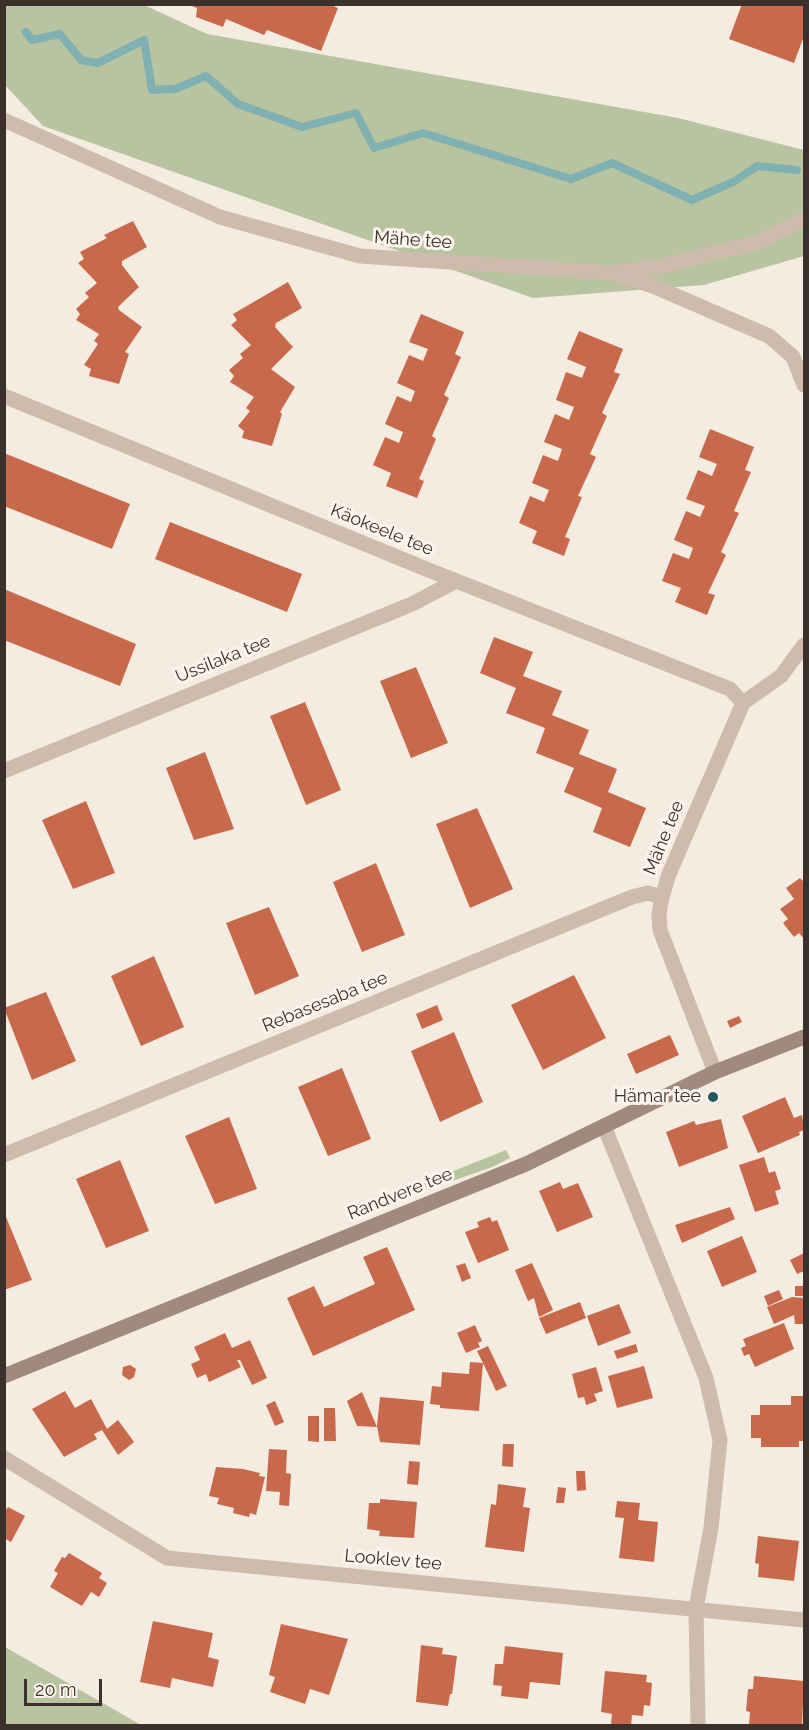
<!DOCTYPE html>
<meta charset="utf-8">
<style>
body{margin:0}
#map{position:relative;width:809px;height:1730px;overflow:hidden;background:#f4ebe1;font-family:Raleway,sans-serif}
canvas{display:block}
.frame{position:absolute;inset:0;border:6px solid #3b302b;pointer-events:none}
.scale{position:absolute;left:24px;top:1679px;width:78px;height:27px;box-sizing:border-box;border:3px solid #3b302b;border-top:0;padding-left:8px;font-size:18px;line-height:21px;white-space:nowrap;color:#3b302b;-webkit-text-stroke:4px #fbf5ee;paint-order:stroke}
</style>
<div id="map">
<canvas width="809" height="1730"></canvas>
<div class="frame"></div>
<div class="scale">20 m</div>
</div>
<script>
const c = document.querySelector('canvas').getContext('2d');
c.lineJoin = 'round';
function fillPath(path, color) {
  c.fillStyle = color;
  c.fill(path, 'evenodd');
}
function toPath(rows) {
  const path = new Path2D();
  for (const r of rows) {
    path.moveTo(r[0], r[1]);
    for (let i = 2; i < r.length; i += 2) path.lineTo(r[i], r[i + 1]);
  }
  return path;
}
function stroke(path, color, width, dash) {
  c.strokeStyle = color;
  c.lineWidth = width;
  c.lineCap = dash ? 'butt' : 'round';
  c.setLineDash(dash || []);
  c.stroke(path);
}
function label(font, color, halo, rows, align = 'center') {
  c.font = font + ' Raleway,sans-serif';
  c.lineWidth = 6;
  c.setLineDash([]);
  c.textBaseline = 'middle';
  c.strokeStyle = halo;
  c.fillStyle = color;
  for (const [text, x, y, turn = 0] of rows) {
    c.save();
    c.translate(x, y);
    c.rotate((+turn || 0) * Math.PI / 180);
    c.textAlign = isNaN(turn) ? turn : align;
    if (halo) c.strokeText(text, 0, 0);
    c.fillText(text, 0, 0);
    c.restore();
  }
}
fillPath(toPath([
 [142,4,207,34,678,118,804,150,804,256,704,285,533,298,43,126,5,85,5,5],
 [506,1150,510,1158,492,1167,455,1180,396,1194],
 [4,1647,5,1647,141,1725,5,1725]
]), '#b8c4a0');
stroke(toPath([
 [26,32,32,40,60,34,81,60,98,63,144,40,152,90,175,89,206,76,238,104,302,127,356,113,374,148,423,133,571,179,612,163,692,200,735,181,757,166,797,170]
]), '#7fb0b2', 8);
fillPath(toPath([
 [187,4,328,4,338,8,321,51,267,30,264,35,226,19,223,27,196,17,197,8],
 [742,4,804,4,804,36,794,63,729,39],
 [133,221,147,247,122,261,122,265,139,287,118,307,119,310,142,327,125,352,129,354,119,384,89,376,91,369,84,365,98,344,94,341,99,334,76,320,80,314,76,309,89,297,85,293,97,283,78,263,84,259,80,252,107,238,104,235],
 [288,282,302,308,276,323,275,327,293,347,271,369,295,387,280,412,282,414,272,446,242,438,244,431,238,426,250,411,246,408,254,397,230,382,234,376,229,370,243,358,240,354,251,345,231,325,237,320,233,314],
 [421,314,464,332,455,354,461,357,444,395,449,398,432,436,436,439,419,479,424,481,417,498,386,486,391,473,373,465,385,437,399,443,403,432,385,424,397,396,411,402,415,391,397,383,409,355,423,361,428,349,409,342],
 [579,331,623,349,614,372,620,374,602,413,607,416,590,454,596,457,578,496,582,497,565,537,570,539,564,556,532,543,537,531,519,523,530,496,544,502,549,490,532,483,543,455,558,461,562,449,544,442,555,414,569,420,574,407,556,400,566,372,582,378,586,367,567,359],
 [710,429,754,447,745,470,751,472,734,511,739,513,721,552,726,555,708,593,715,595,707,615,675,602,681,588,662,581,673,553,689,559,693,548,674,540,686,511,700,517,705,506,686,499,698,470,712,476,717,464,699,457],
 [4,453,130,504,112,549,4,506],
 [170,522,302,574,287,612,155,559],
 [4,589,136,644,120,686,4,640],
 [494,637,533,652,523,676,562,691,552,715,589,730,579,754,617,769,608,792,646,808,630,847,593,832,602,808,564,792,574,768,536,753,545,728,506,713,516,688,480,673],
 [416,667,448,743,411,758,380,681],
 [305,702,341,790,306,805,270,716],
 [205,752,234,829,194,840,166,768],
 [86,801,115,873,73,889,42,820],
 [477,808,513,889,470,908,436,824],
 [376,863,405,935,362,952,333,882],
 [800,878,804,882,804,939,799,933,794,937,783,923,788,919,780,909,794,899,786,888],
 [269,907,299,976,255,995,226,923],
 [154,956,184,1027,141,1046,111,976],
 [574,975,606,1038,543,1070,511,1005],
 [46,992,76,1061,32,1080,4,1008],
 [437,1005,443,1020,422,1029,416,1014],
 [739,1016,742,1022,730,1028,727,1021],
 [454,1032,483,1102,440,1122,411,1051],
 [670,1035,679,1055,636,1074,627,1054],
 [342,1068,371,1139,328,1156,298,1087],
 [785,1097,794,1118,802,1115,804,1130,799,1132,800,1135,758,1153,742,1116],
 [229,1117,257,1189,215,1204,185,1136],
 [721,1119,728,1148,679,1167,666,1132,694,1121,696,1125],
 [764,1157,769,1173,775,1171,781,1189,775,1191,779,1204,755,1212,739,1165],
 [120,1160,149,1231,106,1248,76,1179],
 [560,1182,563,1189,578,1183,593,1217,557,1232,539,1191],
 [730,1207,735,1219,682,1243,675,1225],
 [4,1212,32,1280,4,1290],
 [490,1217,492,1222,497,1220,509,1250,478,1263,465,1232,479,1227,477,1222],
 [742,1236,757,1272,722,1287,707,1251],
 [387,1247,415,1310,313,1356,287,1298,314,1286,324,1307,375,1284,363,1257],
 [804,1253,804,1271,797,1274,790,1260],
 [465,1263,471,1278,462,1282,456,1266],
 [532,1263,553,1310,539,1317,534,1298,528,1301,515,1270],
 [795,1286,804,1286,804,1296,795,1296],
 [779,1290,783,1299,768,1306,764,1296],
 [792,1297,804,1298,804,1324,795,1324,794,1315,774,1324,767,1307],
 [580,1302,586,1318,546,1334,539,1318],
 [619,1304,631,1333,598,1346,587,1316],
 [784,1323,794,1349,755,1367,749,1354,744,1356,741,1348,746,1346,743,1339],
 [475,1325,482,1341,478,1343,480,1347,466,1353,457,1333],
 [225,1333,232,1348,250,1340,267,1378,252,1385,240,1360,237,1360,241,1367,209,1382,206,1374,197,1378,191,1364,200,1360,194,1347],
 [636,1344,638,1352,617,1359,614,1351],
 [488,1346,507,1386,496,1391,483,1363,479,1411,440,1408,440,1405,430,1404,432,1386,441,1387,442,1372,469,1374,470,1362,483,1363,477,1351],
 [130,1365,136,1369,134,1377,129,1380,122,1375,123,1367],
 [644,1366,653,1398,617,1408,608,1376],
 [596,1367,603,1391,594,1394,597,1401,586,1405,584,1397,578,1398,572,1374],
 [65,1391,75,1408,91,1399,107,1429,118,1420,134,1442,118,1455,102,1430,94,1434,97,1439,64,1457,32,1409],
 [362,1392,377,1427,357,1426,347,1401],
 [791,1396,804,1396,804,1441,799,1441,799,1447,761,1447,761,1438,751,1438,751,1415,760,1415,760,1405,791,1405],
 [380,1397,424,1401,420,1445,380,1442,377,1426],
 [275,1401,284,1422,275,1426,266,1405],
 [324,1408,335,1408,336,1441,324,1441],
 [308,1416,319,1416,319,1442,308,1441],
 [503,1444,514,1444,513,1467,502,1466],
 [269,1449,287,1450,286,1473,291,1474,289,1506,279,1505,280,1492,266,1491],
 [409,1461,420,1462,418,1485,407,1484],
 [216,1467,243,1469,260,1473,259,1476,265,1477,256,1515,250,1513,249,1517,233,1513,234,1508,217,1504,219,1498,209,1496],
 [576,1471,585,1471,586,1490,577,1491],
 [498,1484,526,1488,523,1507,530,1508,524,1552,485,1547,491,1504,496,1505],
 [558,1487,566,1488,564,1503,556,1503],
 [380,1499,417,1502,414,1538,379,1536,380,1531,367,1529,369,1503,380,1503],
 [617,1501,640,1503,638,1520,658,1522,654,1562,619,1558,624,1518,615,1517],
 [8,1507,25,1516,11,1542,4,1538,4,1513],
 [758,1536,799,1541,794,1581,758,1577,759,1564,755,1563],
 [69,1553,102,1573,99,1578,107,1583,99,1597,91,1592,82,1606,50,1587,58,1573,54,1571,62,1557,65,1558],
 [153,1621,213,1633,208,1657,219,1660,213,1687,172,1678,170,1688,140,1682],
 [281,1624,348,1639,329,1695,310,1689,305,1704,270,1692,275,1677,269,1675],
 [421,1645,443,1648,442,1654,457,1656,452,1694,450,1694,448,1706,416,1702],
 [505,1646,563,1653,560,1685,530,1682,528,1699,501,1696,502,1686,493,1685,495,1664,503,1664],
 [605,1671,647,1675,646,1682,652,1683,650,1706,644,1705,643,1716,632,1715,631,1726,611,1724,612,1714,601,1712],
 [754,1676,804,1681,802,1726,749,1724,750,1712,746,1711,748,1689,753,1689]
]), '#c8694b');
stroke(toPath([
 [613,273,657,267,755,243,804,219],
 [696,1608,698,1726]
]), '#cdbbac', 15);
stroke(toPath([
 [4,120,220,217,360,256,613,273,653,286,769,336,793,357,804,385],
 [4,396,431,571,730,689,743,703],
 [4,771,412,604,456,581],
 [715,1072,660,930,659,914,662,897,669,874,743,703,781,676,804,645],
 [604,1126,706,1378,720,1440,711,1528,696,1608],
 [4,1155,632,897,648,893,662,897],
 [4,1458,167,1558,804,1620]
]), '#cdbbac', 15);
stroke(toPath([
 [4,1376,526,1164,715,1072,804,1037]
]), '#a18a7d', 15);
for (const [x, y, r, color] of [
 [713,1097,6,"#1f5a5e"]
]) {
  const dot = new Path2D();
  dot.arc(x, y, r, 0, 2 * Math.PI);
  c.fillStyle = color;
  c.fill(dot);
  stroke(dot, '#fbf5ee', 2);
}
label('18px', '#3b302b', '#fbf5ee', [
 ["Mähe tee",413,240,4],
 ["Käokeele tee",382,530,22],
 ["Ussilaka tee",223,659,-22],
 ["Mähe tee",664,838,-68],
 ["Rebasesaba tee",325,1002,-22],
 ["Randvere tee",400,1194,-22],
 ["Looklev tee",393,1560,5]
]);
label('18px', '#3b302b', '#fbf5ee', [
 ["Hämar tee",701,1097]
], 'right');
</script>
